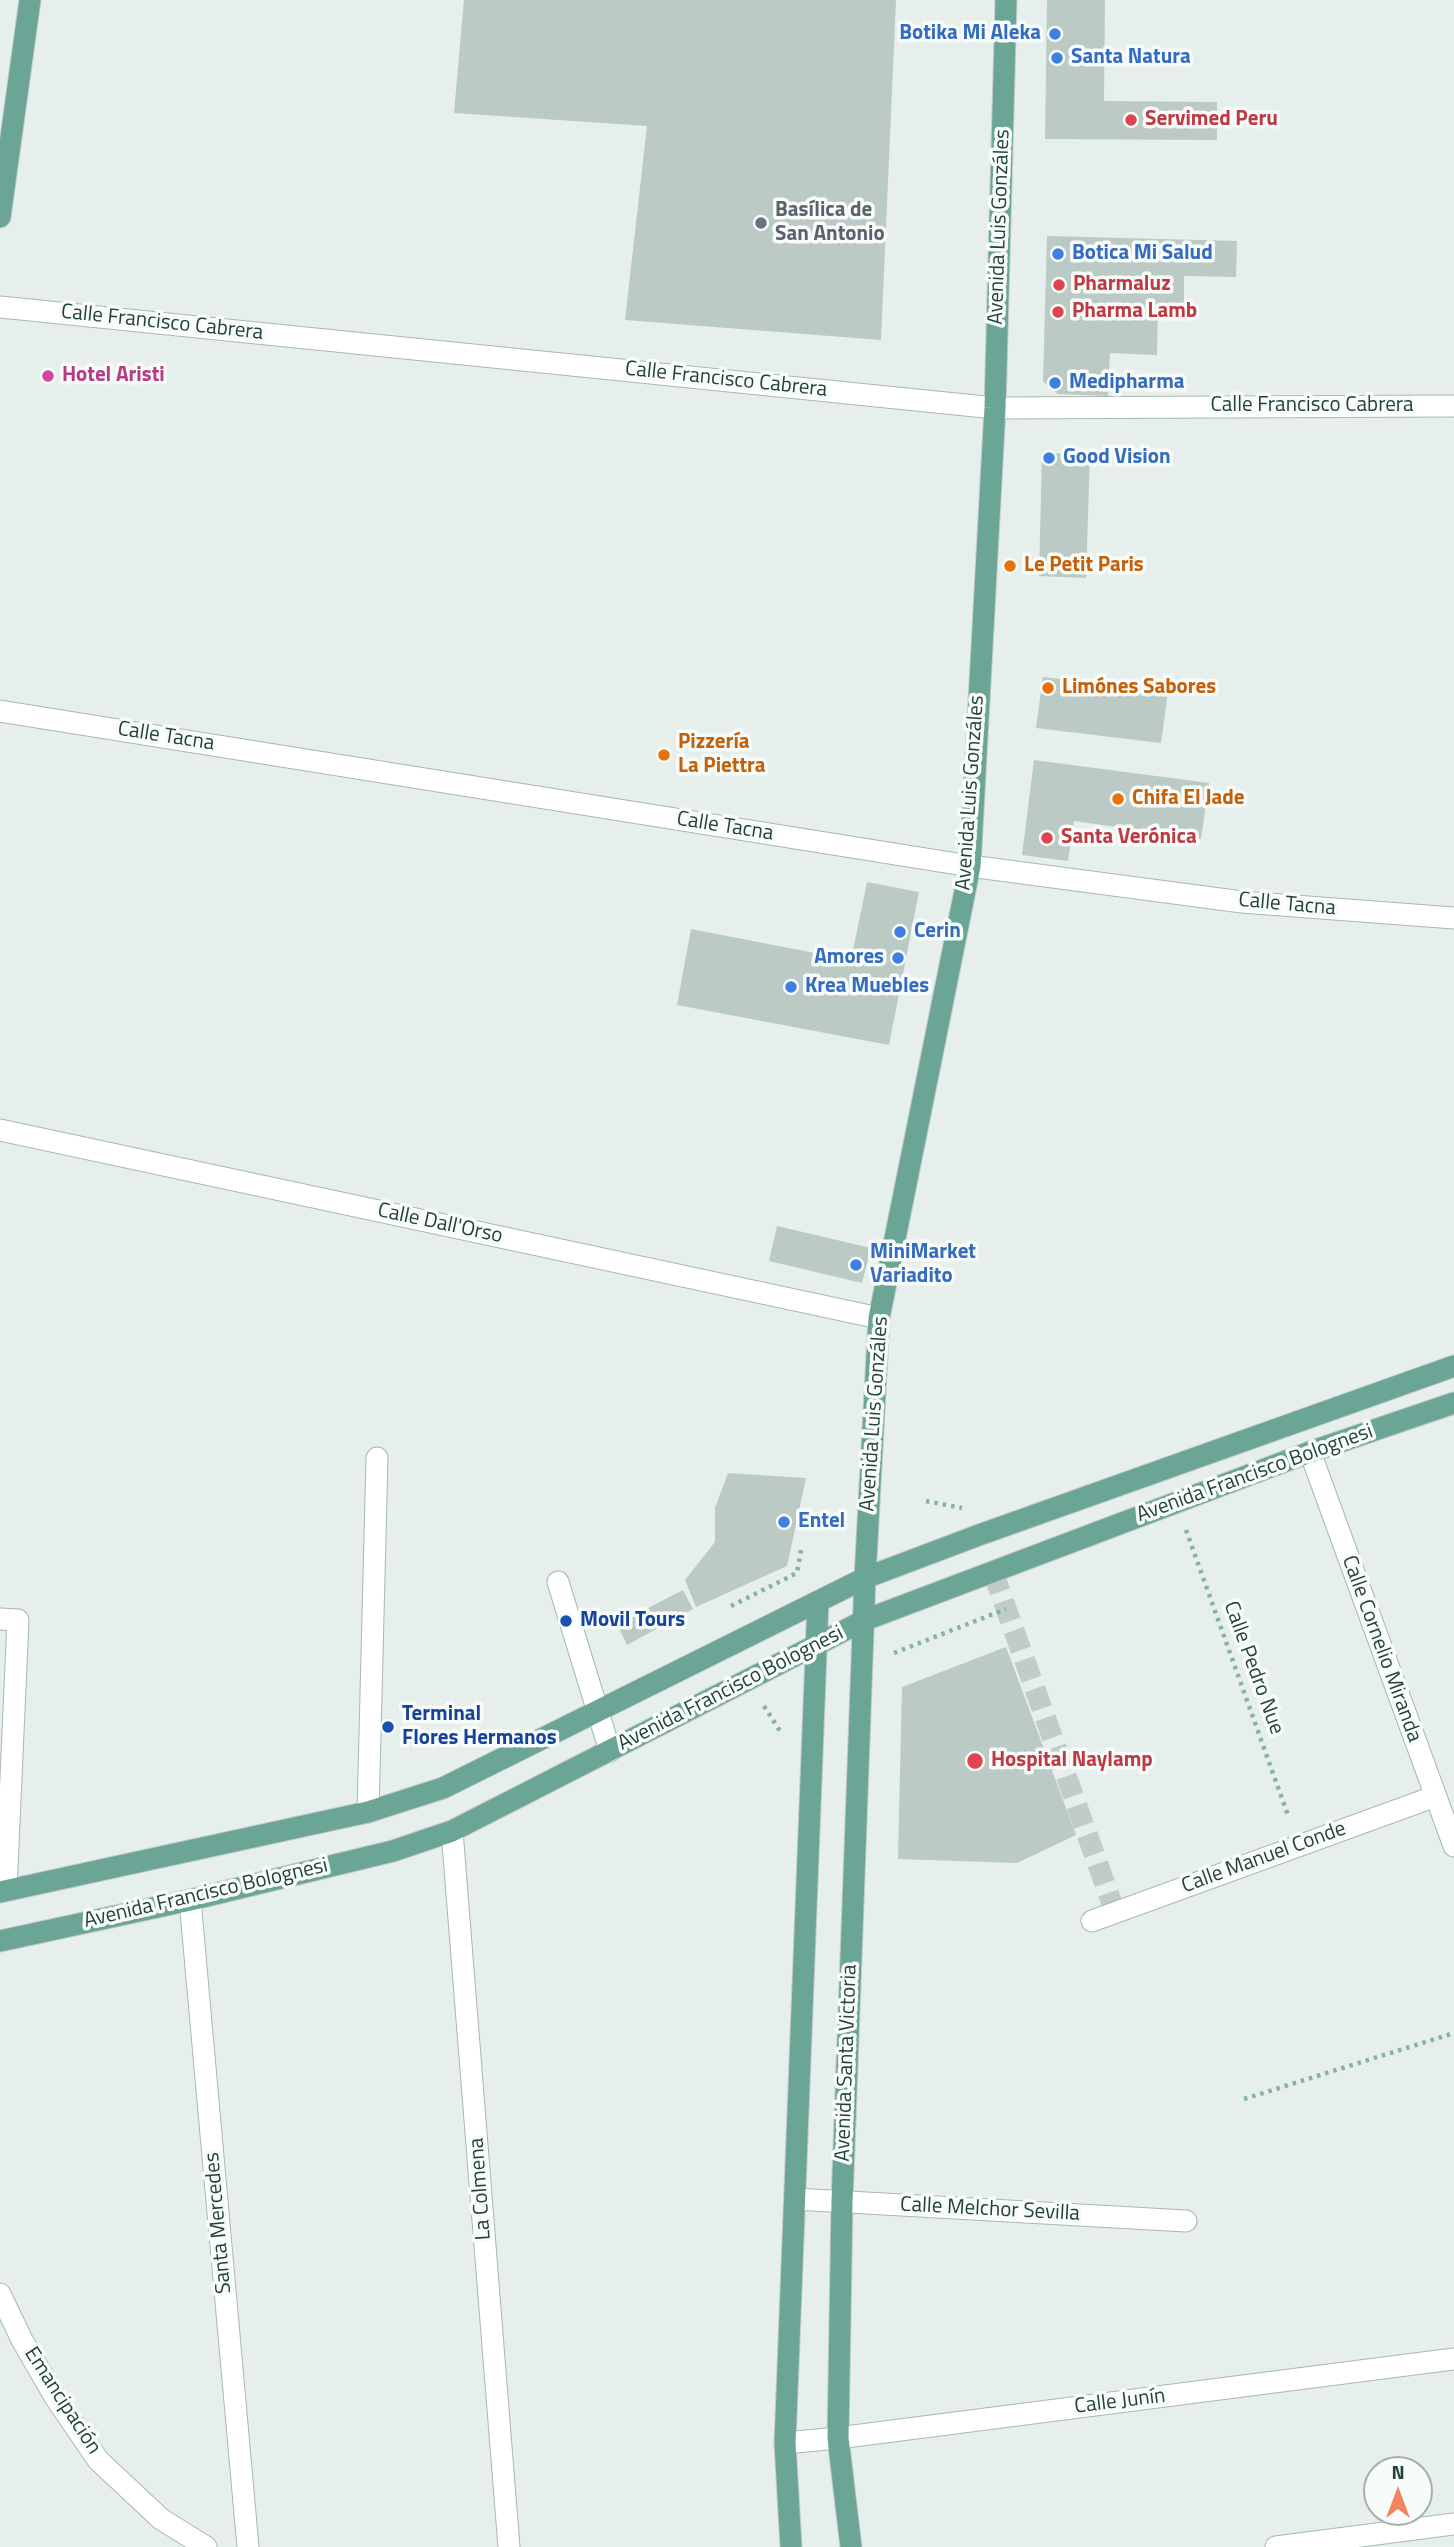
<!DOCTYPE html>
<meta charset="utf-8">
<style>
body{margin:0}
#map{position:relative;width:1454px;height:2547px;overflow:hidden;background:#e6efeb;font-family:"Titillium Web",sans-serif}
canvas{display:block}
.north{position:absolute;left:1363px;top:2456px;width:70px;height:70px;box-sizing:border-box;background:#f7fbf9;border:2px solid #a3b1ad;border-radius:50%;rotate:0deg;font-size:19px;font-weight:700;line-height:28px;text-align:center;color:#24423a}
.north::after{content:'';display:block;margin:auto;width:24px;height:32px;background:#f4845f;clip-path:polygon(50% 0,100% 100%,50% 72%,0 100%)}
</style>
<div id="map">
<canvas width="1454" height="2547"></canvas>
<div class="north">N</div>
</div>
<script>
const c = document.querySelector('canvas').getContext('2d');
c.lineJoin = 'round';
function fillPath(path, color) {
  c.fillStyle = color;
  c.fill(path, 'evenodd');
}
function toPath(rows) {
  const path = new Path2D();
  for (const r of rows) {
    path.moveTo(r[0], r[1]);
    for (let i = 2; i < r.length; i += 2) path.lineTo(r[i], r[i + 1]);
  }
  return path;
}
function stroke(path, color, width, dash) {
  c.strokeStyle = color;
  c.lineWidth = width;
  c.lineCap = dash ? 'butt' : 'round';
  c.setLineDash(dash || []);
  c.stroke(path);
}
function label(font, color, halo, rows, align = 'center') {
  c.font = font + ' "Titillium Web",sans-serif';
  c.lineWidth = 7;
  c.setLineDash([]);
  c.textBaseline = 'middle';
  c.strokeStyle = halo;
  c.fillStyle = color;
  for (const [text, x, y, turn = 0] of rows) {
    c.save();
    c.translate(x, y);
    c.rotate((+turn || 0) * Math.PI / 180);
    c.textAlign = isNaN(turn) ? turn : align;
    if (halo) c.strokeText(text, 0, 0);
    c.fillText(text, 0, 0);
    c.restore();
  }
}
fillPath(toPath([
 [464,0,896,0,881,340,625,320,647,126,454,113],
 [1047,0,1105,0,1104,101,1217,102,1217,140,1045,139],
 [1047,236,1237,241,1236,277,1184,276,1184,306,1158,304,1157,355,1110,353,1108,396,1058,394,1043,381],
 [1042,453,1090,454,1086,578,1039,576],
 [1043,677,1168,692,1161,743,1036,728],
 [1034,760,1209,783,1201,839,1074,821,1068,861,1022,855],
 [867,882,919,892,889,1045,677,1005,691,929,851,960],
 [777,1226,871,1248,862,1283,769,1261],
 [728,1473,806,1478,787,1566,696,1607,685,1580,715,1542,715,1508],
 [683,1590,693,1609,627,1645,617,1624],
 [1006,1647,1076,1835,1017,1863,898,1859,902,1687]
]), '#bbcac4');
stroke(toPath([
 [993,1572,1115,1912]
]), '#bfccc8', 21, [21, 10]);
const minor = toPath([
 [0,307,995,408,1454,406],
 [0,711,970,866,1242,902,1454,918],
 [0,1130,879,1318],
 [1310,1452,1454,1846],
 [558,1582,610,1751],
 [0,1619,18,1620,6,1890],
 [368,1812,377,1458],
 [452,1831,509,2547],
 [190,1900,248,2547],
 [1092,1921,1436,1796],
 [795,2199,1186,2221],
 [0,2294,22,2340,55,2397,98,2460,161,2519,206,2547],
 [785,2443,838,2438,1454,2359],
 [1276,2547,1454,2524]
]);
const major = toPath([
 [0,217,30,0],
 [0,1892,368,1812,443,1788,865,1578,979,1535,1454,1366],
 [0,1941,190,1900,393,1851,452,1831,865,1620,1310,1452,1454,1403],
 [791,2547,785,2443,818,1602],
 [851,2547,838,2438,842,2202,865,1578,879,1318,970,866,995,408,1006,0]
]);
stroke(minor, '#a8b8b2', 23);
stroke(major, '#c2cac8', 23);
stroke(toPath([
 [926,1501,962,1508],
 [1186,1530,1289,1818],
 [731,1606,797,1573,801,1550],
 [894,1653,1006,1609],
 [764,1706,780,1731],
 [1244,2099,1454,2033]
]), '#86b3a5', 4.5, [3.5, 5]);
stroke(minor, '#fff', 21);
stroke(major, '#6aa596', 21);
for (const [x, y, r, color] of [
 [1055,34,7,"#3f7fe0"],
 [1057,58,7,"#3f7fe0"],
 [1131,120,7,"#e0444e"],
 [761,223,7,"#6b7280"],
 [1058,254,7,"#3f7fe0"],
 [1059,285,7,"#e0444e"],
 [1058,312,7,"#e0444e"],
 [48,376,7,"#d1479c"],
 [1055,383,7,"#3f7fe0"],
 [1049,458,7,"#3f7fe0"],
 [1010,566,7,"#e8710a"],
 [1048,688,7,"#e8710a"],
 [664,755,7,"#e8710a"],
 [1118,799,7,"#e8710a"],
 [1047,838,7,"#e0444e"],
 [900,932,7,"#3f7fe0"],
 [898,958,7,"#3f7fe0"],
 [791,987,7,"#3f7fe0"],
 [856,1265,7,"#3f7fe0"],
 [784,1522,7,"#3f7fe0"],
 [566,1621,7,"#1a4fb4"],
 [388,1727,7,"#1a4fb4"],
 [975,1761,9,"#e0444e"]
]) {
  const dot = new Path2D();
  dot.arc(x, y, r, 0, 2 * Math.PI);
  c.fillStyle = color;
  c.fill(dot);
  stroke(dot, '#f7fbf9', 2.5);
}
label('bold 21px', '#366cbe', '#f7fbf9', [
 ["Botika Mi Aleka",1041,34,"right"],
 ["Santa Natura",1071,58],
 ["Botica Mi Salud",1072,254],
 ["Medipharma",1069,383],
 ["Good Vision",1063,458],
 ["Cerin",914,932],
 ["Amores",884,958,"right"],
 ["Krea Muebles",805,987],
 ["MiniMarket",870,1253],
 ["Variadito",870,1277],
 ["Entel",798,1522]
], 'left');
label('bold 21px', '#be3a42', '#f7fbf9', [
 ["Servimed Peru",1145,120],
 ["Pharmaluz",1073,285],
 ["Pharma Lamb",1072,312],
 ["Santa Verónica",1061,838],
 ["Hospital Naylamp",991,1761]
], 'left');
label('bold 21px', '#5b616d', '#f7fbf9', [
 ["Basílica de",775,211],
 ["San Antonio",775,235]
], 'left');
label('21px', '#24423a', '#f7fbf9', [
 ["Avenida Luis Gonzáles",1000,227,-88],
 ["Calle Francisco Cabrera",162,323,6],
 ["Calle Francisco Cabrera",726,380,6],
 ["Calle Francisco Cabrera",1312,406],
 ["Calle Tacna",166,737,9],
 ["Avenida Luis Gonzáles",971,793,-86],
 ["Calle Tacna",725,827,9],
 ["Calle Tacna",1287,905,5],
 ["Calle Dall'Orso",440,1224,12],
 ["Avenida Luis Gonzáles",875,1414,-86],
 ["Avenida Francisco Bolognesi",1255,1474,-20],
 ["Calle Cornelio Miranda",1381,1649,70],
 ["Calle Pedro Nue",1253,1668,70],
 ["Avenida Francisco Bolognesi",731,1689,-27],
 ["Calle Manuel Conde",1264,1858,-20],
 ["Avenida Francisco Bolognesi",206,1894,-13],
 ["Avenida Santa Victoria",847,2063,-88],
 ["La Colmena",481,2189,-94],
 ["Calle Melchor Sevilla",990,2210,3],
 ["Santa Mercedes",219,2223,-95],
 ["Emancipación",62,2401,57],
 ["Calle Junín",1120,2402,-7]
]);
label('bold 21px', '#b23c85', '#f7fbf9', [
 ["Hotel Aristi",62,376]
], 'left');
label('bold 21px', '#c56008', '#f7fbf9', [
 ["Le Petit Paris",1024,566],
 ["Limónes Sabores",1062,688],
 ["Pizzería",678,743],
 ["La Piettra",678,767],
 ["Chifa El Jade",1132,799]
], 'left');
label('bold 21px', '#164399', '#f7fbf9', [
 ["Movil Tours",580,1621],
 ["Terminal",402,1715],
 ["Flores Hermanos",402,1739]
], 'left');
</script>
